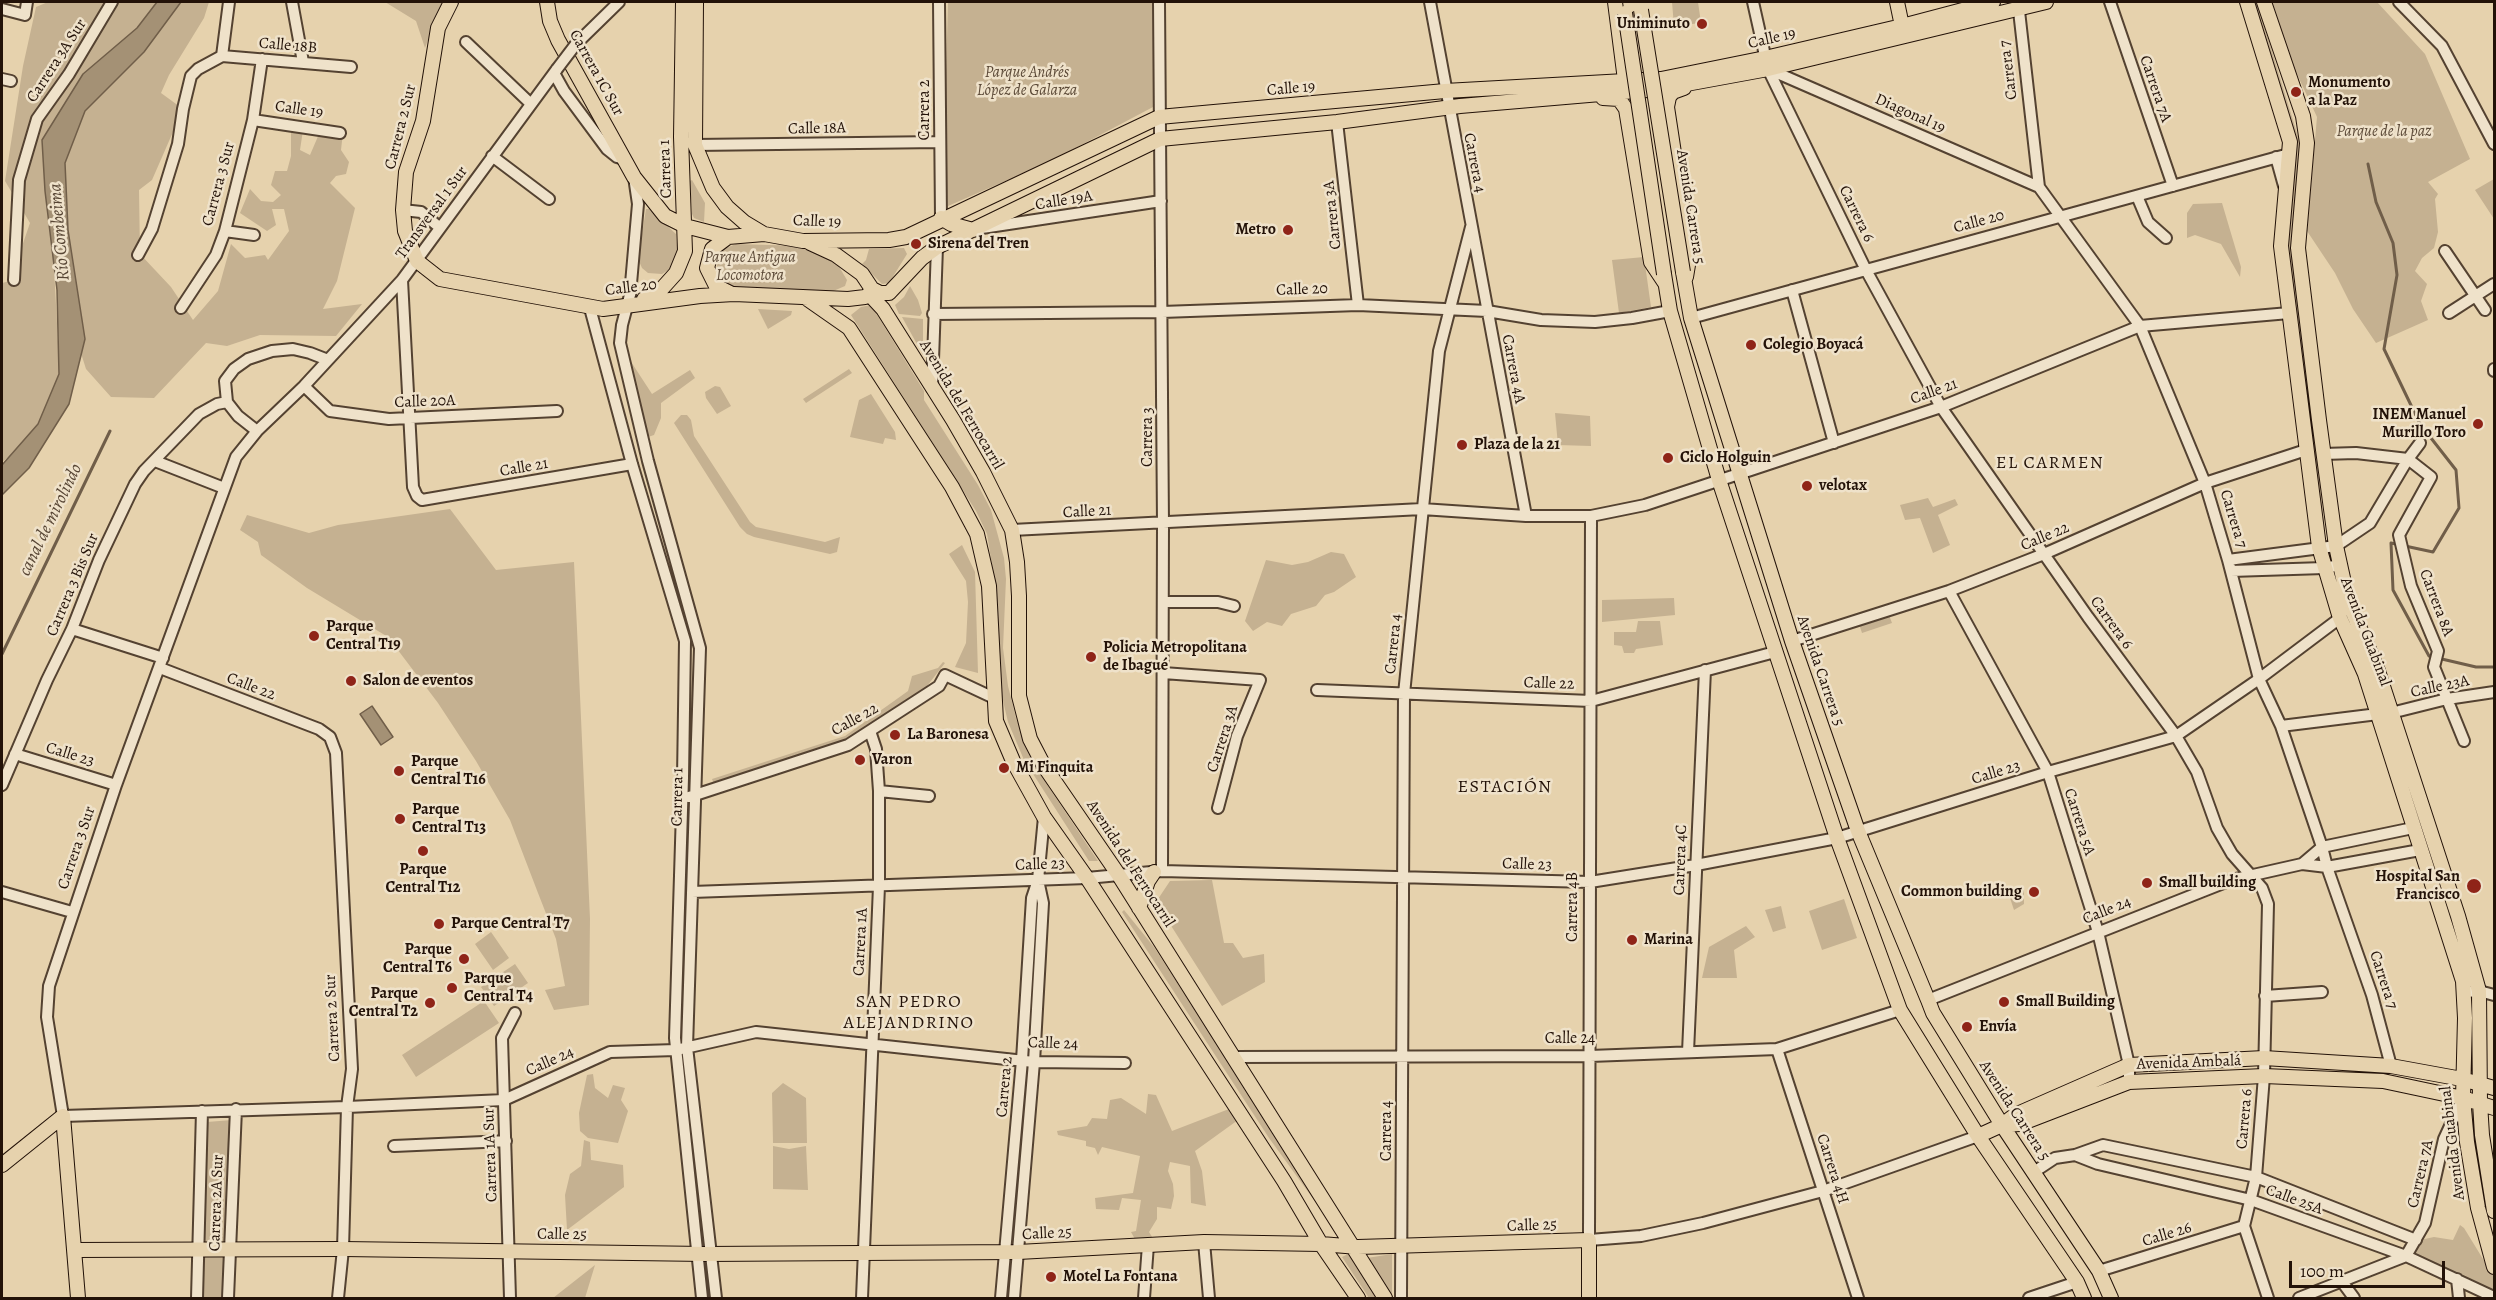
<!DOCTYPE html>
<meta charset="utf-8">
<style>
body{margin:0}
#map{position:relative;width:2496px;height:1300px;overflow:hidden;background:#e6d2ad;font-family:Alegreya,serif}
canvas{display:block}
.frame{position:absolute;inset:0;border:3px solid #231208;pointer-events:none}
.scale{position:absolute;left:2289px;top:1261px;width:156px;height:27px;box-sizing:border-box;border:3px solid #231208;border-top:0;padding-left:8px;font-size:18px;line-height:21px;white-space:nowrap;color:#231208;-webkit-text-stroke:4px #efe2ca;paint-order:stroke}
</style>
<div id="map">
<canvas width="2496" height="1300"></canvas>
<div class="frame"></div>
<div class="scale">100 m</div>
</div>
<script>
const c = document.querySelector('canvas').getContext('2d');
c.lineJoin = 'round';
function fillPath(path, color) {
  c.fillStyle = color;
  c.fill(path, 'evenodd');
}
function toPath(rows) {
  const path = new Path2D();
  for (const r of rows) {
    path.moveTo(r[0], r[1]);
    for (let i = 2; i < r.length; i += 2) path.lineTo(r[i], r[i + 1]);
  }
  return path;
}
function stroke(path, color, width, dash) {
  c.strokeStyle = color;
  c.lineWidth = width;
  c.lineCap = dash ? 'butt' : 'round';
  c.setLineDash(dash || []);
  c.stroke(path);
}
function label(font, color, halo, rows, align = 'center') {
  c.font = font + ' Alegreya,serif';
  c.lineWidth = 5;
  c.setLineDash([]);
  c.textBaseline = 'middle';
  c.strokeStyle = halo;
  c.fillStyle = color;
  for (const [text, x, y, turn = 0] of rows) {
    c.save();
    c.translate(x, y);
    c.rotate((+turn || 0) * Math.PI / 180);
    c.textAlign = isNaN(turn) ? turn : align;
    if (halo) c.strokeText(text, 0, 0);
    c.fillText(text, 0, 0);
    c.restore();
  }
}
fillPath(toPath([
 [48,2,209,2,204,18,169,75,161,93,183,109,152,180,139,190,140,254,171,287,193,320,218,291,231,244,245,258,265,255,268,260,289,231,284,209,272,209,276,225,267,231,240,213,250,189,261,201,273,202,281,195,271,185,275,171,287,171,291,156,291,130,303,130,300,150,310,155,319,134,343,132,341,150,349,162,346,174,336,176,330,183,355,208,337,281,323,309,362,304,336,336,260,335,227,346,206,343,154,398,111,397,86,369,54,268,60,379,36,437,2,462,2,283,10,281,30,223,5,181,23,66,36,7],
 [385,2,442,2,425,48,416,21],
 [948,2,1153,2,1153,107,1049,162,948,206,944,146],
 [1672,2,1698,2,1701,23,1674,26],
 [2254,2,2257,2,2300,143,2292,248,2325,530,2322,530,2288,247,2296,143],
 [2272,2,2377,2,2425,54,2470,159,2428,182,2438,194,2435,199,2438,232,2434,248,2422,258,2415,271,2427,284,2421,301,2428,320,2376,343,2353,309,2335,273,2307,231,2317,117,2289,57],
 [2494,179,2494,219,2475,190],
 [692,180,705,203,704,222,694,218,692,214,690,181],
 [2222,203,2241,267,2240,277,2221,244,2195,235,2187,238,2187,213,2193,204],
 [646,209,649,209,676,234,678,257,670,269,662,274,648,273,642,268,638,259],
 [736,244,803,246,838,265,847,280,845,286,831,292,733,288,721,281,717,273,717,258,721,250],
 [904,248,907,254,889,283,882,284,862,264,866,260,869,249],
 [1644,257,1651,307,1619,313,1612,260],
 [910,286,918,300,922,313,920,316,899,314,895,305,904,297],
 [871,305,924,391,924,400,978,485,991,510,1004,558,1006,579,1003,648,1008,686,1016,718,1030,756,1040,774,1098,861,1089,861,1035,777,1024,760,1008,722,1000,688,995,584,987,534,976,511,851,315,861,307],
 [758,309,792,311,791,315,768,329],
 [902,317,923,319,923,355],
 [624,351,652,394,690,370,695,378,661,403,661,418,654,435,645,438],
 [849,369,852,373,806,403,803,399],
 [715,386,720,387,731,406,717,414,706,398,705,392],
 [871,394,895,432,896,440,885,438,883,444,850,437,859,400],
 [1555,413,1590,416,1591,446,1558,445],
 [681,415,687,415,691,420,694,436,750,522,756,527,825,542,840,537,837,552,830,554,754,537,747,534,740,527,674,423],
 [1928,498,1933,507,1955,499,1958,505,1938,515,1950,545,1933,553,1920,518,1905,520,1900,505],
 [450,509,496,570,574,562,590,919,589,1005,554,1010,545,990,565,986,556,939,538,893,510,820,476,761,438,703,388,637,307,588,261,555,258,542,240,530,247,515,309,533,338,525],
 [962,545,975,572,978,673,955,667,966,643,968,602,966,581,949,554],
 [1331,552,1344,554,1356,577,1334,592,1325,595,1316,606,1291,614,1282,626,1267,622,1253,631,1245,621,1266,560,1292,565,1308,562],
 [1674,598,1675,615,1602,622,1602,600],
 [1889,615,1892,623,1862,633,1859,624],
 [1638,621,1660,621,1663,645,1636,649,1634,653,1624,653,1622,646,1614,645,1614,632,1636,632],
 [943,662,945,663,927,686,915,696,846,740,714,784,712,779,845,736,908,691,912,676,938,668],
 [1212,880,1224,943,1233,943,1243,958,1264,954,1265,982,1222,1006,1156,902,1170,881],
 [2024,887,2024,904,2014,910,2008,892],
 [1844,899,1857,938,1822,950,1809,911],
 [1781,906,1786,928,1773,932,1765,910],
 [1124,910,1154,947,1317,1198,1314,1200,1269,1138,1122,912],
 [1746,926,1755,937,1734,950,1737,978,1702,978,1709,947],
 [491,932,509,958,493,970,475,944],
 [515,964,528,983,494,1006,481,987],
 [484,1001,499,1023,416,1077,402,1055],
 [593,1074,595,1088,608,1098,613,1085,625,1088,621,1100,628,1111,618,1143,588,1138,580,1131,579,1113,587,1075],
 [783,1083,806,1098,807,1143,773,1143,772,1093],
 [1148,1094,1156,1095,1172,1131,1229,1109,1238,1120,1195,1151,1202,1171,1206,1206,1191,1203,1190,1166,1170,1162,1168,1171,1173,1184,1174,1196,1171,1209,1157,1207,1157,1219,1149,1232,1154,1240,1136,1241,1131,1232,1136,1231,1141,1200,1122,1198,1119,1210,1096,1209,1095,1198,1133,1193,1140,1156,1102,1147,1098,1155,1095,1148,1086,1146,1086,1141,1058,1135,1057,1131,1087,1126,1092,1118,1107,1119,1110,1100,1121,1098,1146,1114],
 [232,1120,226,1244,204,1242,207,1122],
 [584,1140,590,1142,591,1160,623,1165,624,1187,567,1230,565,1195,570,1174,581,1166],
 [773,1146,789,1149,806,1146,808,1190,773,1189],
 [2460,1225,2464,1228,2494,1277,2494,1295,2412,1252,2420,1240,2434,1237,2453,1240],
 [227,1253,224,1298,201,1298,203,1254],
 [1348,1254,1377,1298,1369,1298,1342,1257],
 [1392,1254,1392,1298,1390,1298,1367,1258],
 [595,1265,585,1298,553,1298]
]), '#c5b191');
const water = toPath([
 [157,2,181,2,144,52,85,111,65,163,68,230,85,339,69,404,29,468,2,495,2,465,38,424,59,374,57,290,45,191,42,140,83,74,137,28,157,2],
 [372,706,393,737,381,745,360,714,372,706]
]);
fillPath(water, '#a49175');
stroke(water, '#705e49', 1.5);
stroke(toPath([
 [2368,164,2376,202,2393,243,2397,275,2384,349,2420,424,2456,470,2459,508,2433,552,2391,543,2393,590,2429,656,2476,667,2494,667],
 [2,654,110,431]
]), '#705e49', 3);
const minor = toPath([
 [292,2,303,62],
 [939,2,941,218],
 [1159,2,1163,523,1162,871],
 [1430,2,1526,516],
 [1753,2,1768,69,1866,270,1941,407,2088,617,2176,736,2197,772,2217,828,2232,854,2262,888,2268,904,2264,1076,2256,1177,2244,1226,2268,1298],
 [2018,2,2039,187,2140,326,2205,483,2228,560,2259,679,2281,726,2322,847,2327,867,2372,995,2391,1066],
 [2110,2,2173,186],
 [2399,2,2442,46,2494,144],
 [2,9,25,15,27,2],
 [466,42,531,104],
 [576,44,619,2],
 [222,56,351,67],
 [222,56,229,2],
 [557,69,402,280,304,386,257,431,236,457,116,785,49,986,47,1017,63,1116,347,1107,504,1100,610,1052,676,1050,756,1032,1034,1062,1125,1063],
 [1768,69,2039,187],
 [554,73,564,91,607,149,617,157,624,159],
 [2,79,11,81],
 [253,120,340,133],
 [1337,122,1358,305],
 [695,145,940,142],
 [492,156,549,199],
 [2276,157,2284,186],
 [634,177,638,204,630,295,622,325,620,343,648,461,700,648,687,1047,716,1298],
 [2137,196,2148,222,2166,238],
 [403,210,421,212,439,227],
 [982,228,1161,201],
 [225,231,254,235],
 [2445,251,2485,310],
 [138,255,152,229,178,144,183,109,191,76,198,69,222,56],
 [14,280,19,180,37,119,69,74,112,2],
 [402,280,413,487,417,496,422,500,632,464],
 [1792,290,1834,443],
 [181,308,216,255,225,231,253,120,262,59],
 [590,308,632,464,685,641,683,778,675,1038,702,1298],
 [2449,313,2494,284],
 [933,314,1162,312,1358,305,1487,311,1541,320,1595,322,1632,318,1670,311],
 [1691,318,2289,154],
 [2494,369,2494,371],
 [304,386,330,411,389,419,557,411],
 [932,388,937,247],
 [257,431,238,416,227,402,225,381,234,369,248,359,272,351,293,349,310,353,328,360],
 [2323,454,2356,453,2408,459,2431,477,2399,535,2411,586,2438,651,2434,667,2464,741],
 [155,461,224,488],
 [1591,516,1589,1240,1641,1236,1703,1223,1823,1191,1978,1136],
 [1012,530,1422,509,1526,516,1591,516,1645,505,1941,407,2140,326,2289,313],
 [2228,560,2336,546,2370,523,2408,459,2420,443],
 [2231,571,2324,568,2340,565],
 [1949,591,2048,772,2098,932,2129,1065,2129,1082],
 [1163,602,1218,602,1234,606],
 [72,629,163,658],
 [1792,641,1949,591,2044,554,2205,483,2306,450],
 [160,668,319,729,330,737,336,753,352,1069,347,1107,343,1249,338,1298],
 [1163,673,1260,680,1237,736,1218,808],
 [1317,690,1591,701,1775,652],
 [2391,713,2447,699,2494,692],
 [2281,726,2378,714],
 [15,754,116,785],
 [2,785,47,680,72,629,99,560,135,484,144,471,199,414,217,404,227,402],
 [879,791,929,796],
 [689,797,848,745,939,686,945,675,994,698],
 [2302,864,2322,847,2413,828],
 [2,892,72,912],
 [692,892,1087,878,1162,871,1590,882,1696,865,1837,838,2048,772,2176,736,2259,679,2340,618],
 [2465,992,2479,991,2494,995],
 [2265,996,2322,992],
 [1928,1000,2231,880,2302,864,2327,867,2420,850],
 [1777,1049,1858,1298],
 [1688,1052,1705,670],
 [1234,1057,1590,1056,1777,1049,1900,1010],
 [394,1146,506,1141],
 [2075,1155,2098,1164,2251,1200,2406,1256,2494,1297],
 [2034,1172,2055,1158,2075,1155,2103,1145,2256,1177,2416,1240],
 [1204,1242,1209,1298],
 [2099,1271,2244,1226],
 [2457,1279,2459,1298],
 [2343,1283,2354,1298],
 [197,1298,202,1111],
 [228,1298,236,1109],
 [510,1298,502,1038,515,1013],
 [862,1298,879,886,879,791,876,749,870,731],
 [1001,1298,1022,1060,1032,898,1038,880,1044,817],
 [1014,1298,1034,1062,1043,903,1038,880],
 [1144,1298,1148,1245],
 [1401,1298,1404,694,1439,351,1471,227],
 [2029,1298,2077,1282],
 [2299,1298,2406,1256,2425,1223,2444,1139,2463,1098]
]);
const major = toPath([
 [451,2,438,28,423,121,406,172,403,210,405,231,417,261,440,279,603,309,700,296,734,294,848,299,865,297,869,294,872,289,862,274,836,255,810,243],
 [547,2,550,21,558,40,634,177,665,216,685,226,728,237,764,234,803,241,889,240,906,237,1159,117,1445,91,1661,79,1765,58,1902,26,1993,2],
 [696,2,695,145,713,188,727,207,744,222,764,234],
 [1615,2,1625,80],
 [1897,2,1902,26],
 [2247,2,2290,142,2281,246,2319,547,2340,618,2365,674,2463,981,2465,1018,2463,1098,2467,1142,2478,1208,2494,1267],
 [2264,2,2303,116,2307,143,2298,248,2319,420,2336,546,2348,601,2377,668,2458,916,2479,991,2480,1103,2482,1135,2494,1211],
 [1684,88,1673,92,1669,97,1667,107,1686,232,1688,265,1686,277],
 [1603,98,1619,99,1626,109,1651,262,1665,283],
 [941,218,951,224,973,230],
 [728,237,712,249,707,268,716,286,732,294],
 [1683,272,1691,318,1792,641,1858,831,1928,1000,1933,1013,2002,1125,2099,1271,2111,1298],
 [1664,274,1670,311,1719,480,1837,838,1900,1010,1978,1136,2077,1282,2084,1298],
 [872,289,880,293,889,293,922,258,937,247,1160,139,1337,122,1460,106,1659,89,1768,69,2046,2],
 [869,294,883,309,953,420,983,472,1012,530,1017,562,1019,596,1019,696,1030,739,1044,766,1118,874,1385,1298],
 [806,298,849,328,952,487,977,534,989,586,996,721,1013,761,1044,817,1087,878,1284,1181,1321,1244,1358,1298],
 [644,299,658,293,676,273,685,251,681,137,683,2],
 [1139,908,1148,881,1154,872],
 [63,1116,78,1298],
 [2002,1125,2020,1124,2129,1082,2264,1076,2383,1081,2463,1098,2494,1108],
 [1978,1136,2002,1125,2015,1115,2129,1065,2264,1058,2391,1066,2462,1079,2494,1088],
 [2,1165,63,1116],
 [75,1250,343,1249,705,1254,1018,1252,1204,1242,1321,1244,1358,1247,1589,1240,1589,1298]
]);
stroke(minor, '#544231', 14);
stroke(major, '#231208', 16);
stroke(minor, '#efe2ca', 10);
stroke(major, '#e6d2ad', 14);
const minorBridge = toPath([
 [557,69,576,44]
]);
const majorBridge = toPath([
 [1641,10,1683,272],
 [1625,13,1664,274]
]);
stroke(minorBridge, '#544231', 14, []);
stroke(majorBridge, '#231208', 16, []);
stroke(minorBridge, '#efe2ca', 10);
stroke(majorBridge, '#e6d2ad', 14);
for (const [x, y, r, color] of [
 [1702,24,6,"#8f2418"],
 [2296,92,6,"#8f2418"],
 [1288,230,6,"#8f2418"],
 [916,244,6,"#8f2418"],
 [1751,345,6,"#8f2418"],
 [2478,424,6,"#8f2418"],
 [1462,445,6,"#8f2418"],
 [1668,458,6,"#8f2418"],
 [1807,486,6,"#8f2418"],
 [314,636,6,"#8f2418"],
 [1091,657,6,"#8f2418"],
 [351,681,6,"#8f2418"],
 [895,735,6,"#8f2418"],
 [860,760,6,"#8f2418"],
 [1004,768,6,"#8f2418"],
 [399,771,6,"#8f2418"],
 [400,819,6,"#8f2418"],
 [423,851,6,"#8f2418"],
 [2147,883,6,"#8f2418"],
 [2474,886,8,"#8f2418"],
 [2034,892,6,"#8f2418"],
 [439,924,6,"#8f2418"],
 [1632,940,6,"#8f2418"],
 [464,959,6,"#8f2418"],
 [452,988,6,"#8f2418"],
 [2004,1002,6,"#8f2418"],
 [430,1003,6,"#8f2418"],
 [1967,1027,6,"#8f2418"],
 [1051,1277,6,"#8f2418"]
]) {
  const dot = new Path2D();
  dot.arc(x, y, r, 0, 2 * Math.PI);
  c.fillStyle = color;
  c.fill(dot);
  stroke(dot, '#efe2ca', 2);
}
label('bold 16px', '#231208', '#efe2ca', [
 ["Uniminuto",1690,24,"right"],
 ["Monumento",2308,83],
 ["a la Paz",2308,101],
 ["Metro",1276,230,"right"],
 ["Sirena del Tren",928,244],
 ["Colegio Boyacá",1763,345],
 ["INEM Manuel",2466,415,"right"],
 ["Murillo Toro",2466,433,"right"],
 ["Plaza de la 21",1474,445],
 ["Ciclo Holguin",1680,458],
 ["velotax",1819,486],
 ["Parque",326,627],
 ["Central T19",326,645],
 ["Policia Metropolitana",1103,648],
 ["de Ibagué",1103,666],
 ["Salon de eventos",363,681],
 ["La Baronesa",907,735],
 ["Varon",872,760],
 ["Parque",411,762],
 ["Central T16",411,780],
 ["Mi Finquita",1016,768],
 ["Parque",412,810],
 ["Central T13",412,828],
 ["Parque",423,870,"center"],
 ["Central T12",423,888,"center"],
 ["Hospital San",2460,877,"right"],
 ["Francisco",2460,895,"right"],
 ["Small building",2159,883],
 ["Common building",2022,892,"right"],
 ["Parque Central T7",451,924],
 ["Marina",1644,940],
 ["Parque",452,950,"right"],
 ["Central T6",452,968,"right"],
 ["Parque",464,979],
 ["Central T4",464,997],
 ["Parque",418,994,"right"],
 ["Central T2",418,1012,"right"],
 ["Small Building",2016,1002],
 ["Envía",1979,1027],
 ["Motel La Fontana",1063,1277]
], 'left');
label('16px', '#231208', '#efe2ca', [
 ["Calle 19",1772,39,-13],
 ["Calle 18B",288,46,5],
 ["Carrera 3A Sur",57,61,-57],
 ["Carrera 7",2009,70,-97],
 ["Carrera 1C Sur",596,73,61],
 ["Calle 19",1291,89,-5],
 ["Carrera 7A",2155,89,71],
 ["Calle 19",299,110,8],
 ["Carrera 2",925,110,-90],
 ["Diagonal 19",1910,114,24],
 ["Carrera 2 Sur",401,127,-76],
 ["Calle 18A",817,129,-1],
 ["Carrera 4",1474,163,79],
 ["Carrera 1",666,169,-92],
 ["Carrera 3 Sur",219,184,-75],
 ["Calle 19A",1064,201,-9],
 ["Avenida Carrera 5",1690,207,81],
 ["Transversal 1 Sur",432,213,-54],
 ["Carrera 6",1856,214,64],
 ["Carrera 3A",1333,215,-96],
 ["Calle 19",817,222,2],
 ["Calle 20",1979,222,-15],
 ["Calle 20",631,288,-7],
 ["Calle 20",1302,290,-2],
 ["Carrera 4A",1513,369,79],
 ["Calle 21",1934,392,-20],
 ["Calle 20A",425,402,-2],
 ["Avenida del Ferrocarril",961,405,59],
 ["Carrera 3",1148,437,-90],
 ["Calle 21",524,468,-10],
 ["Calle 21",1087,512,-3],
 ["Carrera 7",2233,519,73],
 ["Calle 22",2045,537,-23],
 ["Carrera 3 Bis Sur",73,585,-67],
 ["Carrera 8A",2436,603,69],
 ["Carrera 6",2111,623,54],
 ["Avenida Guabinal",2365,632,69],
 ["Carrera 4",1394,644,-84],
 ["Avenida Carrera 5",1820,671,71],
 ["Calle 22",1549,684,2],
 ["Calle 22",251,687,21],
 ["Calle 23A",2440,687,-12],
 ["Calle 22",855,720,-29],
 ["Carrera 3A",1223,739,-72],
 ["Calle 23",70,755,17],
 ["Calle 23",1996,773,-17],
 ["Carrera 1",678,797,-89],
 ["Carrera 5A",2079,822,72],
 ["Carrera 3 Sur",77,848,-71],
 ["Carrera 4C",1681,860,-88],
 ["Avenida del Ferrocarril",1130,864,57],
 ["Calle 23",1040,865,-2],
 ["Calle 23",1527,865,2],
 ["Carrera 4B",1573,907,-90],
 ["Calle 24",2107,911,-22],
 ["Carrera 1A",861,942,-87],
 ["Carrera 7",2383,980,72],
 ["Carrera 2 Sur",333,1018,-93],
 ["Calle 24",1570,1039],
 ["Calle 24",1053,1044,2],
 ["Calle 24",550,1062,-24],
 ["Avenida Ambalá",2189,1063,-2],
 ["Carrera 2",1005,1087,-85],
 ["Avenida Carrera 5",2014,1111,57],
 ["Carrera 6",2245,1119,-85],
 ["Carrera 4",1387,1131,-90],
 ["Avenida Guabinal",2453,1143,-97],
 ["Carrera 1A Sur",491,1155,-92],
 ["Carrera 4H",1832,1169,72],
 ["Carrera 7A",2421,1174,-77],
 ["Calle 25A",2294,1200,20],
 ["Carrera 2A Sur",217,1203,-88],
 ["Calle 25",1532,1226,-2],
 ["Calle 25",1047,1234,-3],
 ["Calle 25",562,1235,1],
 ["Calle 26",2167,1235,-17]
]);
label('italic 16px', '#5c4a38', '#efe2ca', [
 ["Parque Andrés",1027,73],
 ["López de Galarza",1027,91],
 ["Parque de la paz",2384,132],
 ["Parque Antigua",750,258],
 ["Locomotora",750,276]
]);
label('italic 18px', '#574534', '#efe2ca', [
 ["Río Combeima",60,232,-95],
 ["canal de mirolindo",51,520,-64]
]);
c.letterSpacing = '1.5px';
label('18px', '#231208', '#efe2ca', [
 ["EL CARMEN",2050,464],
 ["ESTACIÓN",1505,788],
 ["SAN PEDRO",909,1003],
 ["ALEJANDRINO",909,1024]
]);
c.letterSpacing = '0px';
</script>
